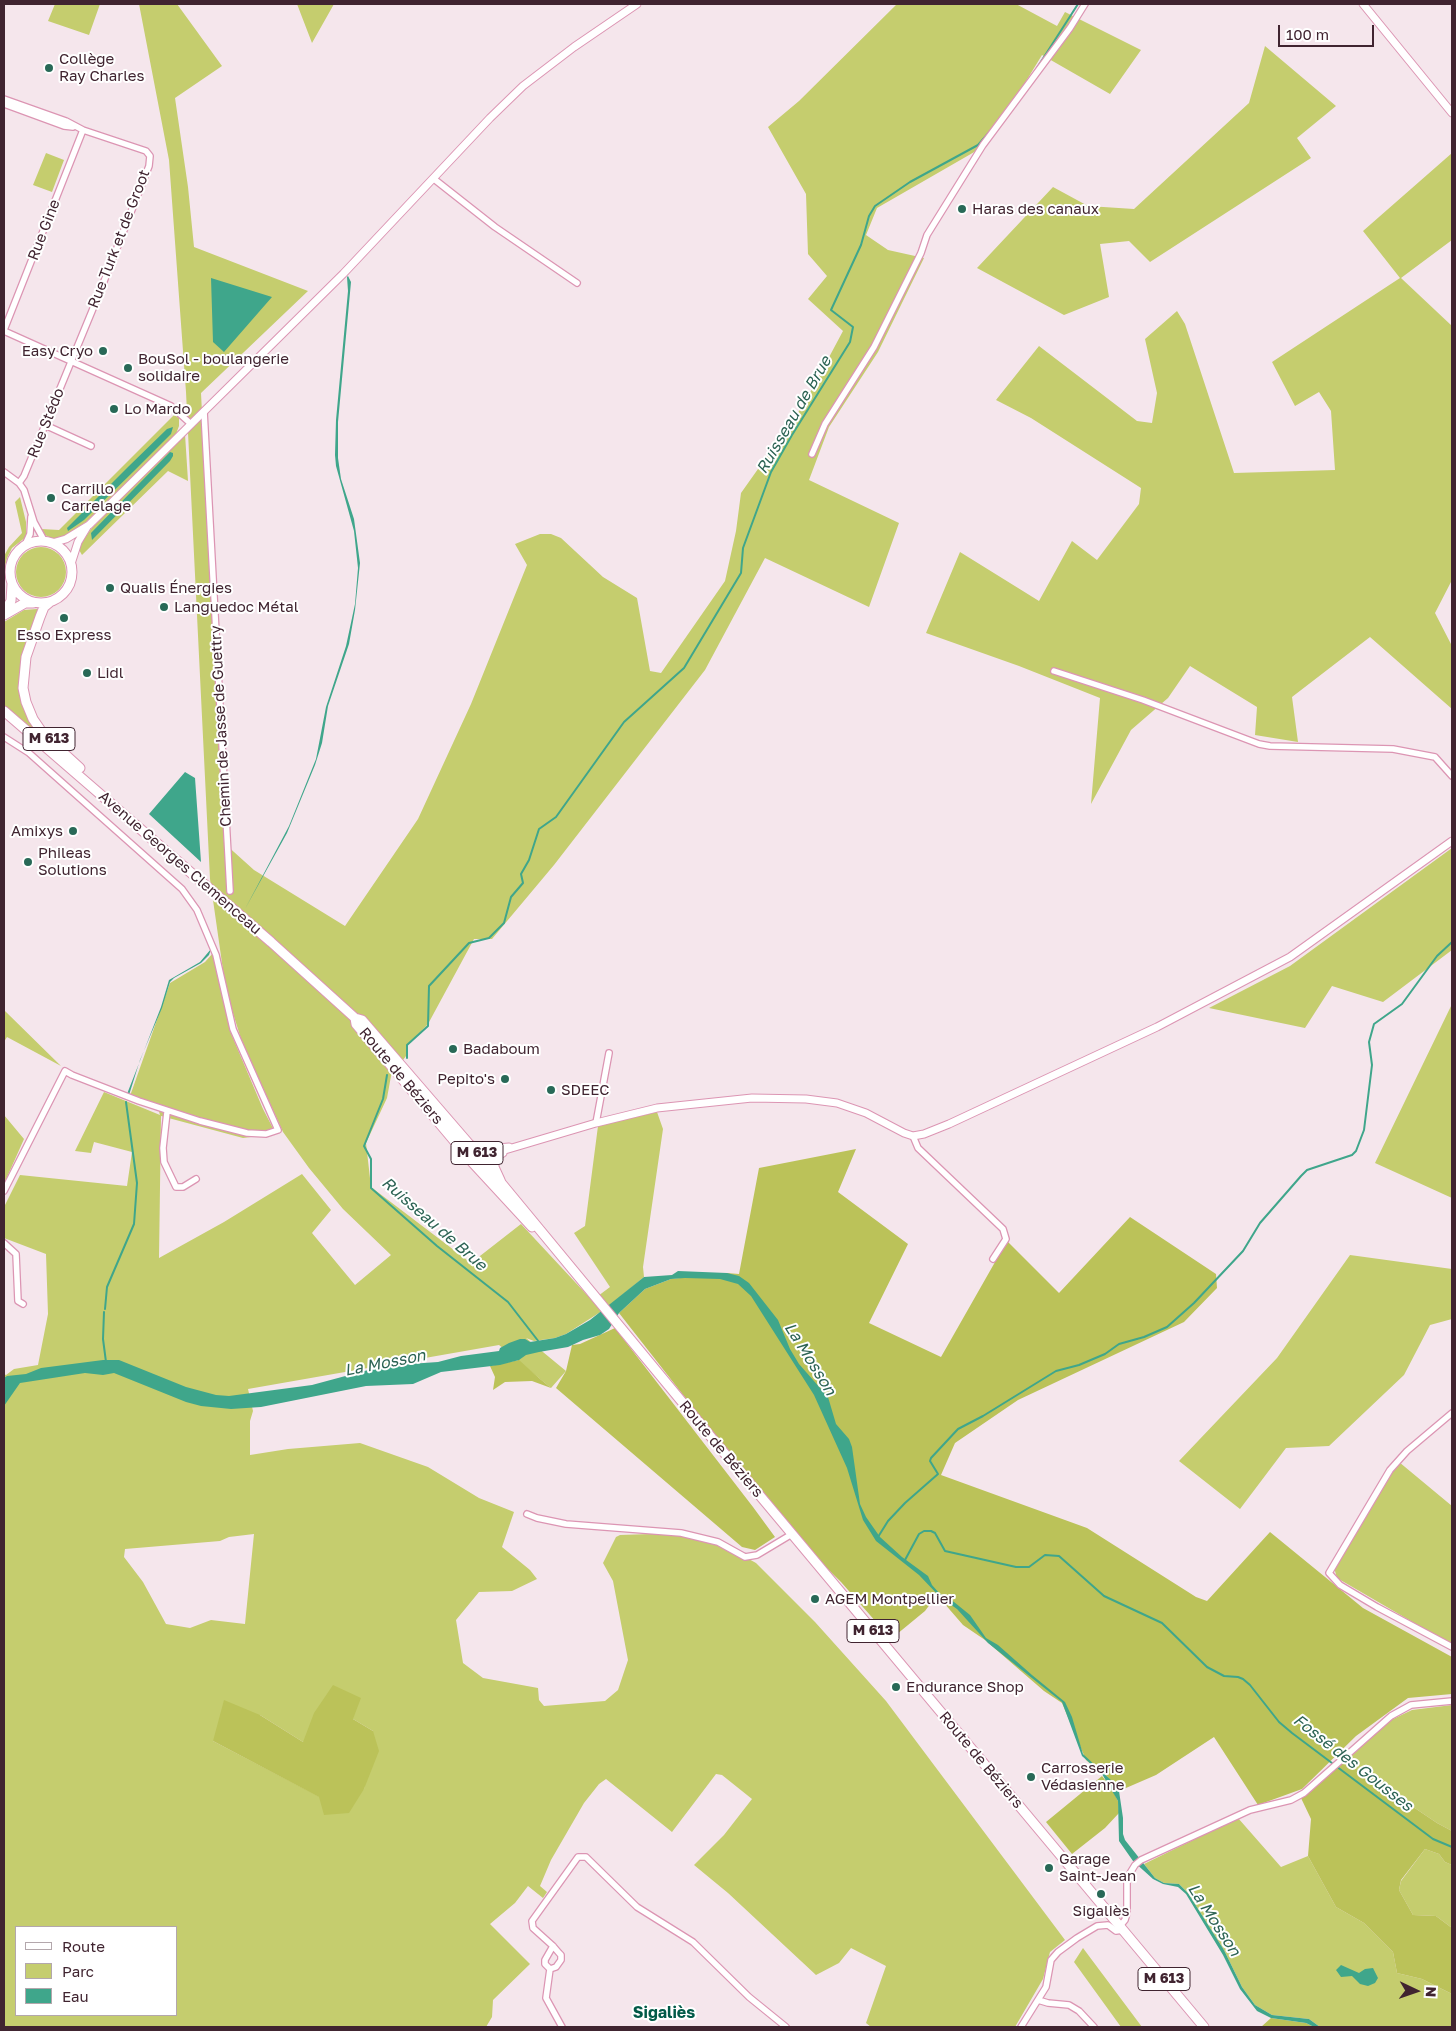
<!DOCTYPE html>
<meta charset="utf-8">
<style>
body{margin:0}
#map{position:relative;width:1456px;height:2031px;overflow:hidden;background:#f5e6ec;font-family:"Golos Text",sans-serif}
canvas{display:block}
.frame{position:absolute;inset:0;border:5px solid #402430;pointer-events:none}
.legend{position:absolute;left:15px;top:1926px;width:162px;height:90px;box-sizing:border-box;background:#fff;border:1px solid #b3a7ac;margin:0;padding:6px 9px;list-style:none;font-size:15px;color:#402430}
.legend li{display:flex;align-items:center;gap:10px;height:25px}
.legend b{width:25px;border:1px solid #b3a7ac}
.north{position:absolute;left:1391px;top:1966px;width:50px;height:50px;-webkit-text-stroke:4px #fff;paint-order:stroke;rotate:93deg;font-size:14px;font-weight:700;line-height:20px;text-align:center;color:#402430}
.north::after{content:'';display:block;margin:auto;width:18px;height:22px;background:#402430;clip-path:polygon(50% 0,100% 100%,50% 72%,0 100%)}
.scale{position:absolute;left:1278px;top:25px;width:96px;height:22px;box-sizing:border-box;border:2px solid #402430;border-top:0;padding-left:6px;font-size:15px;line-height:18px;white-space:nowrap;color:#402430;-webkit-text-stroke:4px #fff;paint-order:stroke}
</style>
<div id="map">
<canvas width="1456" height="2031"></canvas>
<div class="frame"></div>
<ul class="legend">
<li><b style="height:6px;background:#fff"></b>Route</li>
<li><b style="height:14px;background:#c5cd6e"></b>Parc</li>
<li><b style="height:14px;background:#3fa68b"></b>Eau</li>
</ul>
<div class="north">N</div>
<div class="scale">100 m</div>
</div>
<script>
const c = document.querySelector('canvas').getContext('2d');
c.lineJoin = 'round';
function fillPath(path, color) {
  c.fillStyle = color;
  c.fill(path, 'evenodd');
}
function toPath(rows) {
  const path = new Path2D();
  for (const r of rows) {
    if (r.length === 3) {
      path.moveTo(r[0] + r[2], r[1]);
      path.arc(r[0], r[1], r[2], 0, 2 * Math.PI);
      continue;
    }
    path.moveTo(r[0], r[1]);
    for (let i = 2; i < r.length; i += 2) path.lineTo(r[i], r[i + 1]);
  }
  return path;
}
function stroke(path, color, width, dash) {
  c.strokeStyle = color;
  c.lineWidth = width;
  c.lineCap = dash ? 'butt' : 'round';
  c.setLineDash(dash || []);
  c.stroke(path);
}
function label(font, color, halo, rows, align = 'center') {
  c.font = font + ' "Golos Text",sans-serif';
  c.lineWidth = 4;
  c.setLineDash([]);
  c.textBaseline = 'middle';
  c.strokeStyle = halo;
  c.fillStyle = color;
  for (const [text, x, y, turn = 0] of rows) {
    c.save();
    c.translate(x, y);
    c.rotate((+turn || 0) * Math.PI / 180);
    c.textAlign = isNaN(turn) ? turn : align;
    if (halo) c.strokeText(text, 0, 0);
    c.fillText(text, 0, 0);
    c.restore();
  }
}
fillPath(toPath([
 [55,4,100,4,89,35,48,21],
 [139,4,177,4,222,66,175,98,188,187,194,247,308,291,201,393,224,843,254,870,345,926,418,819,471,704,527,565,515,544,540,534,551,534,561,538,603,577,637,598,650,671,661,673,725,581,736,531,741,493,804,404,843,331,808,299,827,276,808,254,806,194,768,127,799,101,897,4,1016,4,1057,26,1065,12,1141,50,1110,94,1042,55,1017,96,976,151,877,208,866,235,888,250,924,258,878,352,829,427,809,480,899,523,869,607,765,558,705,670,554,865,492,939,474,939,428,1024,406,1047,406,1056,391,1076,387,1098,366,1143,371,1187,471,1263,521,1224,602,1311,566,1334,555,1338,534,1341,526,1338,566,1371,551,1388,499,1345,248,1389,253,1411,250,1421,250,1455,288,1449,360,1443,428,1467,479,1498,514,1512,502,1547,530,1570,537,1579,512,1591,479,1592,456,1620,463,1663,483,1678,538,1688,539,1700,544,1706,605,1701,618,1690,628,1660,613,1581,603,1563,616,1537,620,1535,681,1533,718,1542,756,1563,815,1622,886,1701,1065,1940,1050,1952,1043,1979,1015,2027,871,2027,866,2023,886,1966,851,1948,839,1963,816,1975,728,1893,694,1865,724,1835,752,1799,722,1775,716,1774,672,1832,606,1779,599,1784,584,1803,551,1860,540,1886,547,1892,543,1898,528,1886,515,1903,490,1924,530,1964,493,2000,492,2017,486,2027,4,2027,4,1374,6,1375,14,1369,38,1365,48,1314,46,1254,4,1238,4,1207,20,1175,127,1186,132,1152,94,1142,91,1153,75,1151,104,1092,160,1115,157,1105,130,1096,170,983,205,962,213,953,230,1031,263,1109,276,1134,243,1138,161,1116,159,1258,224,1222,302,1174,331,1210,312,1233,355,1285,391,1255,343,1209,309,1168,283,1132,242,1042,226,991,210,879,186,392,169,160],
 [254,1534,245,1624,211,1620,190,1628,166,1624,143,1582,124,1557,125,1549,220,1541,229,1537],
 [260,1715,303,1742,353,1719,373,1731,364,1789,320,1797,213,1741],
 [16,1927,176,1927,176,2015,16,2015],
 [297,4,334,4,312,43],
 [1265,46,1336,106,1297,138,1311,158,1150,262,1129,241,1100,244,1109,297,1064,315,977,268,1053,187,1088,206,1134,209,1249,103],
 [46,153,64,160,52,192,33,185],
 [1452,153,1452,240,1401,278,1452,326,1452,580,1435,613,1452,646,1452,709,1370,637,1292,697,1298,742,1255,735,1257,707,1190,666,1168,698,1131,730,1091,804,1100,698,1019,666,926,633,960,552,1039,601,1072,541,1097,560,1139,504,1141,488,1031,418,996,400,1039,346,1137,421,1152,423,1157,393,1145,339,1177,311,1185,324,1234,473,1335,470,1331,411,1319,392,1295,406,1272,362,1400,278,1363,231],
 [174,415,179,418,179,426,176,434,86,522,66,535,53,539,45,535,41,529,59,530],
 [185,434,188,481,168,471,82,555,78,548,91,529],
 [20,497,26,522,26,537,12,548,7,558,4,571,4,556,9,547,22,533,15,502],
 [41,572,25],
 [37,609,37,615,27,643,20,673,21,694,37,730,34,732,4,706,4,622,24,610],
 [1452,848,1452,950,1383,1002,1332,986,1305,1028,1209,1008,1290,966],
 [1452,1004,1452,1198,1375,1163],
 [4,1011,5,1011,61,1066,7,1037,4,1042],
 [657,1112,663,1129,643,1267,644,1277,609,1306,598,1296,610,1287,574,1233,585,1226,598,1126],
 [4,1115,24,1139,4,1184],
 [1350,1255,1452,1269,1452,1319,1430,1325,1404,1375,1329,1446,1286,1448,1240,1509,1179,1461,1277,1358],
 [1399,1462,1452,1506,1452,1645,1337,1578,1335,1571,1335,1566,1369,1507],
 [1452,1705,1452,1831,1437,1823,1345,1761,1391,1720,1412,1710],
 [1238,1818,1281,1867,1308,1856,1336,1907,1364,1923,1393,1952,1397,1973,1422,1979,1452,1994,1452,2027,1320,2027,1309,2019,1272,2015,1255,2005,1242,1987,1224,1950,1188,1893,1179,1884,1164,1883,1155,1878,1144,1864],
 [1425,1849,1439,1854,1445,1862,1452,1865,1452,1928,1436,1916,1413,1915,1399,1890,1401,1881],
 [1083,1948,1142,2027,1121,2027,1074,1962]
]), '#c5cd6e');
fillPath(toPath([
 [856,1149,838,1192,908,1244,869,1323,941,1357,1007,1241,1059,1293,1130,1217,1216,1274,1217,1288,1184,1322,1018,1400,955,1443,941,1475,1087,1528,1196,1597,1207,1601,1270,1532,1363,1608,1452,1657,1452,1694,1408,1698,1356,1736,1302,1789,1258,1805,1214,1737,1156,1775,1119,1791,1105,1774,1103,1775,1086,1760,1062,1703,1044,1691,985,1640,963,1625,937,1595,925,1611,891,1639,841,1582,792,1534,619,1313,645,1289,671,1279,727,1273,739,1274,759,1168],
 [615,1328,753,1507,775,1537,755,1550,742,1547,556,1388,566,1371,572,1345,580,1344],
 [519,1360,539,1378,551,1388,532,1381,505,1382,493,1390,495,1377,490,1366],
 [333,1685,361,1698,353,1719,373,1731,379,1751,364,1789,349,1813,324,1815,319,1797,213,1741,224,1700,260,1715,303,1742,314,1713],
 [1345,1761,1437,1823,1452,1831,1452,1865,1445,1862,1439,1854,1425,1849,1401,1880,1399,1890,1413,1915,1436,1916,1452,1928,1452,1994,1422,1979,1397,1973,1393,1952,1364,1923,1336,1907,1308,1856,1311,1819,1301,1798],
 [1102,1776,1112,1789,1118,1801,1119,1813,1105,1828,1072,1854,1046,1822],
 [1271,2018,1306,2023,1314,2027,1261,2027]
]), '#bbc259');
fillPath(toPath([
 [348,276,351,282,338,422,338,458,341,479,354,519,360,563,355,610,349,644,328,706,322,743,315,765,287,833,245,909,289,826,316,759,326,707,346,646,355,604,358,568,354,531,336,466,335,455,336,420,348,291,347,277],
 [211,278,272,297,224,352,213,342],
 [173,427,171,434,134,471,84,520,68,531,67,528,129,466,167,429],
 [170,452,173,453,173,456,170,461,92,540,91,533],
 [185,772,195,778,201,862,149,814],
 [211,949,209,955,201,963,174,978,170,982,162,1008,140,1060,129,1095,127,1094,161,1007,169,980,200,962],
 [678,1271,727,1273,739,1276,749,1283,778,1320,790,1349,799,1364,828,1397,836,1424,849,1439,852,1447,860,1504,866,1517,880,1537,902,1557,928,1576,932,1585,940,1594,954,1602,970,1615,986,1638,998,1645,1032,1675,1065,1702,1072,1717,1083,1754,1113,1782,1119,1791,1123,1818,1123,1834,1125,1840,1155,1878,1164,1883,1179,1884,1188,1893,1224,1950,1242,1987,1255,2005,1272,2015,1309,2019,1320,2027,1314,2027,1306,2023,1271,2018,1257,2011,1240,1989,1223,1955,1186,1894,1178,1887,1163,1884,1153,1879,1133,1861,1119,1841,1118,1801,1102,1774,1082,1756,1062,1702,988,1643,957,1609,940,1597,919,1575,876,1541,863,1520,847,1468,814,1395,751,1296,738,1284,720,1279,685,1278,671,1279,645,1289,619,1313,609,1329,600,1335,583,1340,568,1347,539,1352,526,1355,519,1360,500,1365,441,1372,413,1384,366,1386,261,1407,231,1409,201,1406,186,1402,114,1373,103,1375,85,1373,20,1383,4,1406,4,1378,7,1376,26,1374,41,1368,103,1360,119,1360,186,1387,216,1395,229,1396,312,1385,364,1371,395,1365,438,1362,461,1356,499,1351,500,1348,509,1343,520,1339,525,1339,530,1342,555,1338,566,1334,590,1320,644,1277,672,1275],
 [1341,1965,1359,1973,1365,1969,1373,1968,1378,1978,1375,1983,1368,1986,1360,1984,1352,1976,1341,1977,1336,1970]
]), '#3fa68b');
stroke(toPath([
 [1035,71,1078,4],
 [407,1058,407,1045,428,1026,429,986,469,943,489,938,504,923,511,897,523,883,521,874,529,860,539,829,556,817,624,722,684,668,741,573,743,548,771,472,792,435,850,342,853,327,831,310,861,245,869,216,875,206,910,182,978,145,992,129],
 [387,1075,383,1099,364,1146,371,1159,371,1188,437,1246,508,1302,539,1342],
 [105,1309,107,1287,134,1224,137,1183,126,1102],
 [104,1312,103,1339,106,1362],
 [878,1537,888,1521,905,1503,938,1474,930,1461,931,1458,958,1429,983,1416,1056,1371,1079,1365,1105,1354,1119,1344,1144,1337,1167,1327,1194,1303,1243,1251,1260,1223,1301,1176,1307,1170,1352,1155,1356,1151,1364,1130,1372,1065,1369,1042,1374,1024,1402,1004,1437,956,1452,942],
 [905,1560,919,1534,924,1531,931,1531,935,1533,945,1551,1016,1567,1029,1567,1045,1555,1059,1556,1104,1596,1162,1623,1207,1667,1224,1676,1238,1677,1243,1679,1250,1685,1279,1722,1292,1733,1433,1839,1452,1847]
]), '#3fa68b', 2);
const minor = toPath([
 [4,99,66,121,83,130,146,151,150,156,149,166,99,294,24,476,19,483],
 [4,104,64,126,73,127],
 [434,179,495,227,577,283],
 [4,330,83,130],
 [4,331,171,406,191,424],
 [204,411,230,891],
 [45,425,91,446],
 [812,454,825,424,874,347,921,253,927,235,983,145,1070,28,1085,4],
 [4,472,19,483,24,490,34,522,45,542],
 [25,545,30,534,31,517],
 [1054,671,1143,700,1259,744,1270,746,1393,749,1435,757,1452,776],
 [4,737,29,753,182,889,197,910,216,955,233,1029,278,1130,266,1134,247,1133,200,1121,139,1101,72,1075,65,1071,4,1191],
 [167,1112,163,1148,164,1162,176,1187,183,1187,196,1179],
 [596,1123,609,1053],
 [913,1136,918,1148,1003,1229,1006,1239,993,1259],
 [4,1243,16,1254,18,1301,23,1304],
 [1452,1413,1407,1451,1390,1470,1329,1573,1340,1585,1377,1607,1452,1647],
 [527,1514,537,1518,566,1524,681,1533,718,1542,745,1557,757,1555,792,1534],
 [1120,1926,1125,1920,1127,1913,1127,1878,1135,1865,1141,1860,1250,1810,1291,1800,1304,1793,1391,1716,1411,1705,1452,1701],
 [553,1946,545,1960,545,1964,550,1969,556,1967,561,1960,561,1955,559,1953,553,1946,533,1928,532,1921,578,1857,586,1857,637,1907,693,1942,749,1997,786,2027],
 [550,1969,546,1998,562,2027],
 [1038,2000,1048,2003,1069,2005,1079,2011,1094,2027],
 [1021,2027,1046,1987,1051,1960,1058,1952,1077,1938,1097,1926,1108,1925,1116,1931,1123,1930]
]);
const tertiary = toPath([
 [1363,4,1452,113],
 [52,543,66,539,89,525,343,274,490,118,523,86,574,47,637,4],
 [71,564,78,542,87,527],
 [469,1144,485,1149,509,1147],
 [478,1158,596,1123,657,1108,752,1098,806,1099,837,1103,866,1113,904,1133,913,1136,924,1134,949,1124,1157,1027,1290,957,1452,841],
 [501,1180,495,1167,495,1162,497,1156,503,1153]
]);
const primary = toPath([
 [41,572,31],
 [50,602,44,607,40,617,26,657,23,688,26,702,33,719,44,735,80,768],
 [4,612,11,601,12,584],
 [4,615,25,603,33,603],
 [4,711,271,942,355,1018,362,1020,469,1144,716,1443,1204,2027],
 [355,1018,356,1024,472,1162,532,1227]
]);
stroke(minor, '#dc95b3', 8);
stroke(tertiary, '#dc95b3', 9);
stroke(primary, '#dc95b3', 11);
stroke(minor, '#fff', 5.5);
stroke(tertiary, '#fff', 7);
stroke(primary, '#fff', 9);
for (const [x, y, r, color] of [
 [49,68,5,"#286957"],
 [962,209,5,"#286957"],
 [103,351,5,"#286957"],
 [128,368,5,"#286957"],
 [114,409,5,"#286957"],
 [51,498,5,"#286957"],
 [110,588,5,"#286957"],
 [164,607,5,"#286957"],
 [64,618,5,"#286957"],
 [87,673,5,"#286957"],
 [73,831,5,"#286957"],
 [28,862,5,"#286957"],
 [453,1049,5,"#286957"],
 [505,1079,5,"#286957"],
 [551,1090,5,"#286957"],
 [815,1599,5,"#286957"],
 [896,1687,5,"#286957"],
 [1031,1777,5,"#286957"],
 [1049,1868,5,"#286957"],
 [1101,1894,5,"#286957"]
]) {
  const dot = new Path2D();
  dot.arc(x, y, r, 0, 2 * Math.PI);
  c.fillStyle = color;
  c.fill(dot);
  stroke(dot, '#fff', 2);
}
for (const [x, y, w] of [
 [49,739,52],
 [477,1153,52],
 [873,1631,52],
 [1164,1979,52]
]) {
  const box = new Path2D();
  box.roundRect(x - w / 2, y - 11.5, w, 23, 4);
  c.fillStyle = '#fff';
  c.fill(box);
  stroke(box, '#402430', 1);
}
label('bold 14px', '#402430', null, [
 ["M 613",49,739],
 ["M 613",477,1153],
 ["M 613",873,1631],
 ["M 613",1164,1979]
]);
label('15px', '#402430', '#fff', [
 ["Collège",59,59],
 ["Ray Charles",59,76],
 ["Haras des canaux",972,209],
 ["Easy Cryo",93,351,"right"],
 ["BouSol - boulangerie",138,359],
 ["solidaire",138,376],
 ["Lo Mardo",124,409],
 ["Carrillo",61,489],
 ["Carrelage",61,506],
 ["Qualis Énergies",120,588],
 ["Languedoc Métal",174,607],
 ["Esso Express",64,635,"center"],
 ["Lidl",97,673],
 ["Amixys",63,831,"right"],
 ["Phileas",38,853],
 ["Solutions",38,870],
 ["Badaboum",463,1049],
 ["Pepito's",495,1079,"right"],
 ["SDEEC",561,1090],
 ["AGEM Montpellier",825,1599],
 ["Endurance Shop",906,1687],
 ["Carrosserie",1041,1768],
 ["Védasienne",1041,1785],
 ["Garage",1059,1859],
 ["Saint-Jean",1059,1876],
 ["Sigaliès",1101,1911,"center"]
], 'left');
label('15px', '#402430', '#fff', [
 ["Rue Gine",44,230,-69],
 ["Rue Turk et de Groot",119,239,-69],
 ["Rue Stédo",46,423,-68],
 ["Chemin de Jasse de Guettry",221,726,-93],
 ["Avenue Georges Clemenceau",180,863,41],
 ["Route de Béziers",401,1076,50],
 ["Route de Béziers",721,1449,50],
 ["Route de Béziers",981,1760,50]
]);
label('italic 16px', '#2c6354', '#fff', [
 ["Ruisseau de Brue",794,415,-60],
 ["Ruisseau de Brue",434,1224,41],
 ["La Mosson",810,1359,58],
 ["La Mosson",385,1363,-11],
 ["Fossé des Gousses",1353,1763,38],
 ["La Mosson",1214,1920,57]
]);
label('bold 16px', '#025a48', '#fff', [
 ["Sigaliès",664,2013]
]);
</script>
